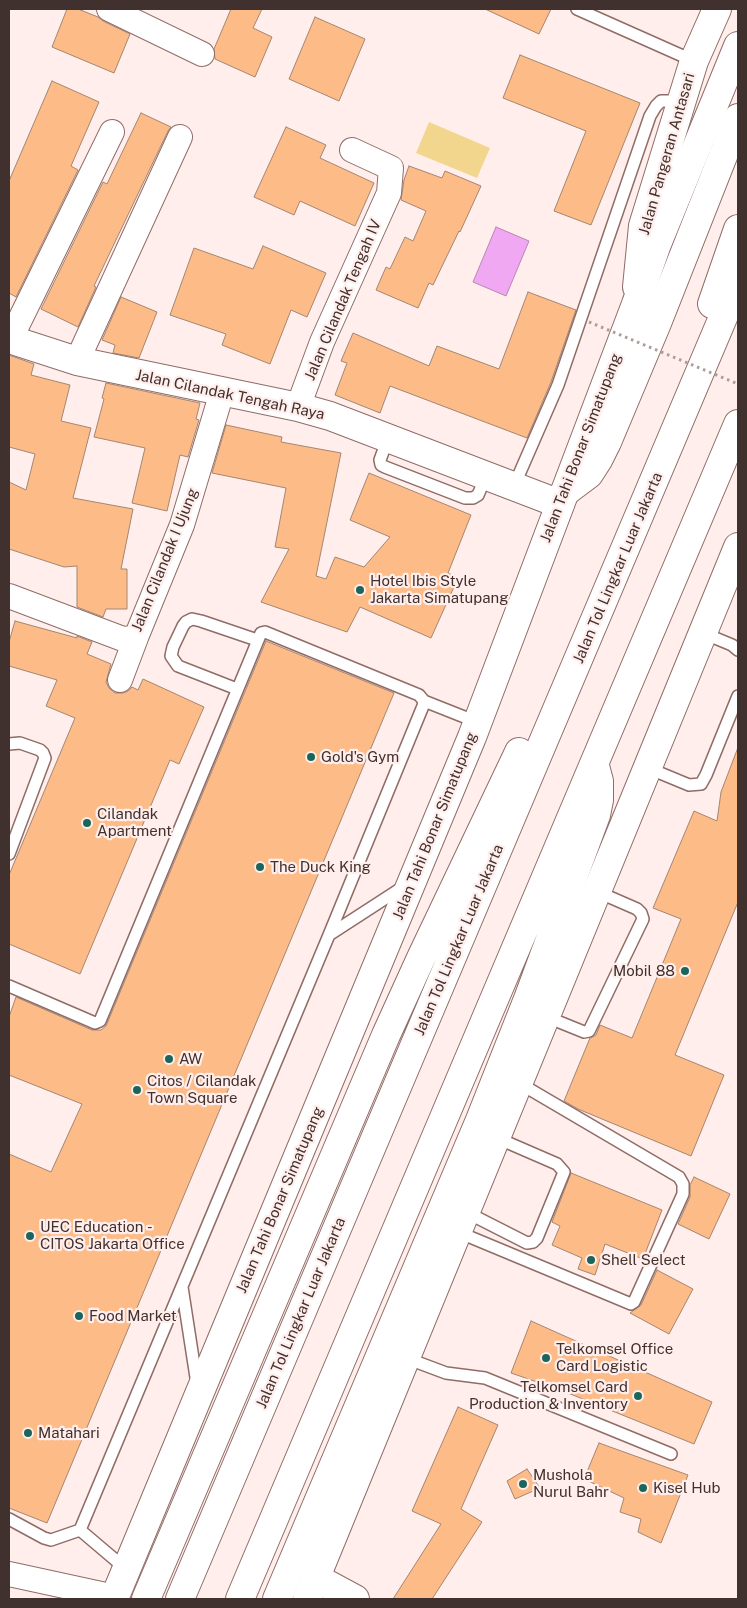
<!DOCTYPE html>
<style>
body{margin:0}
#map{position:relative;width:747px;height:1608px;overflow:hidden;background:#ffeeeb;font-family:"Public Sans",sans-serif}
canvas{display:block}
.frame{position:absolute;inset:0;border:10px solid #40302e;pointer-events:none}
</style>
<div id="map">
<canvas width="747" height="1608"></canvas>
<div class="frame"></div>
</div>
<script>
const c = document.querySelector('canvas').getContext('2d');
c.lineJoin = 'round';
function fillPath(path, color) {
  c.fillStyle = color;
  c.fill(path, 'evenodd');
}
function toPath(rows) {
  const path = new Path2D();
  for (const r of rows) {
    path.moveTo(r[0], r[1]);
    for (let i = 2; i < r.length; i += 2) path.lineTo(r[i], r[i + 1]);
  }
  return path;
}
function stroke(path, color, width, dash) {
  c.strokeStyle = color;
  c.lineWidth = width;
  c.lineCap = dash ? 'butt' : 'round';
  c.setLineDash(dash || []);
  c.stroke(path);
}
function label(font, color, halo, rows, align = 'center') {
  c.font = font + ' "Public Sans",sans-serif';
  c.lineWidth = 4.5;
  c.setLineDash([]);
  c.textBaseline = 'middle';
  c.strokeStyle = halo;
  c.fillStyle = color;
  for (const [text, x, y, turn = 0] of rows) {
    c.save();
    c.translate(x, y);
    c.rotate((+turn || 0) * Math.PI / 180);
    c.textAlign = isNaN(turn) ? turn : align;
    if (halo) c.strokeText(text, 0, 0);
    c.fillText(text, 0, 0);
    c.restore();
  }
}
fillPath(toPath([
 [429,122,490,148,477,178,416,153]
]), '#f3d68e');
const water = toPath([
 [496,227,529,241,506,296,473,282,496,227]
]);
fillPath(water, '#f0a8f2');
stroke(water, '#bb84b7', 1);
const building = toPath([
 [67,9,78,9,98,17,103,21,130,34,114,73,52,47,67,9],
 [231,9,262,9,253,28,272,37,255,77,215,59,214,49,231,9],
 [485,9,551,9,539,34,485,9],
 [315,17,365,39,339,101,289,79,315,17],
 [520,55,640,103,591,225,554,211,586,131,503,98,520,55],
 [52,81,99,102,71,166,78,170,16,297,9,293,9,181,52,81],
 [141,113,171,127,168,131,94,286,96,287,78,327,41,309,103,182,107,184,141,113],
 [286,127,326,145,320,158,374,183,355,226,300,201,294,215,254,197,286,127],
 [409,166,442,178,445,171,481,186,460,232,459,231,433,285,429,283,418,308,376,290,386,267,390,269,405,237,413,241,426,211,401,200,404,180,409,166],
 [263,246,326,273,307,317,291,310,270,364,222,345,226,334,170,315,194,248,253,269,263,246],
 [528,292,576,310,551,382,527,438,390,386,380,413,335,395,347,363,341,361,353,333,429,366,437,346,499,369,528,292],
 [121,297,157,312,139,358,113,353,115,345,102,340,121,297],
 [9,355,34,364,31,375,70,385,61,421,91,428,73,498,133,509,121,569,127,569,127,609,106,609,103,617,77,607,77,566,64,567,9,549,9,482,26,490,35,454,9,447,9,355],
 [106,383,200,403,196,419,199,420,188,457,180,455,167,511,132,503,145,448,94,437,104,399,102,398,106,383],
 [226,425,282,437,281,442,341,453,316,576,326,579,335,557,364,567,390,537,350,520,369,473,471,515,448,573,458,578,431,638,360,607,347,632,261,602,289,549,275,547,286,488,212,473,226,425],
 [15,621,77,638,77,636,92,642,87,654,111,664,106,682,109,688,115,693,123,693,128,691,132,687,138,690,143,679,204,707,179,764,170,760,80,974,9,944,9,875,75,718,46,706,57,680,9,666,9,642,15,621],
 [266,641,394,693,47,1523,9,1508,9,1154,51,1172,82,1104,9,1075,9,1017,16,997,92,1030,101,1030,106,1026,266,641],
 [737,750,738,750,738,902,675,1055,724,1075,691,1156,578,1109,564,1101,590,1038,596,1035,600,1025,632,1038,681,919,653,908,694,811,717,821,721,792,737,750],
 [571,1173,662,1210,643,1259,605,1244,595,1275,578,1269,582,1258,552,1245,560,1226,552,1222,571,1173],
 [694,1177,730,1194,709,1239,678,1224,690,1197,690,1185,694,1177],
 [657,1270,693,1289,669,1334,630,1313,641,1305,657,1270],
 [531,1321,712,1402,694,1444,563,1391,511,1373,531,1321],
 [458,1407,498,1425,461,1509,482,1522,432,1599,393,1599,441,1524,412,1511,458,1407],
 [599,1443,688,1475,661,1543,638,1532,641,1519,620,1512,624,1498,584,1479,599,1443],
 [527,1469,540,1488,515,1499,507,1481,527,1469]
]);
fillPath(building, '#fdbb88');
stroke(building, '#a38671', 1);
const service = toPath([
 [577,9,694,61],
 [388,438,380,460,381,465,385,467,465,498,473,498,478,495,486,476],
 [514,486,558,385,650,116,656,106,661,101,682,101],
 [703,633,732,645,738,650],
 [237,689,178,666,171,656,173,647,183,626,186,622,192,619,201,621,257,640],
 [9,744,20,743,40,750,43,753,45,758,9,854],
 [648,768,689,785,701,784,706,775,738,696],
 [329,935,403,887],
 [9,986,95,1023,100,1021,261,633,265,632,419,695,424,701,477,722],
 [547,1017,584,1032,589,1031,643,919,641,913,637,909,598,892],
 [466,1212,527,1243,533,1242,537,1238,564,1172,557,1164,497,1138],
 [458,1232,631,1304,634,1302,683,1194,683,1184,679,1177,519,1083],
 [182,1287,197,1384],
 [406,1358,446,1373,485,1378,671,1454],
 [9,1519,44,1538,51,1540,80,1530,329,935,423,706,424,701],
 [80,1530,126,1569]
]);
const minor = toPath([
 [109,9,202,54],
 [10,340,112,132],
 [77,361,180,137],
 [298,407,322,342,389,193,391,168,352,150],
 [9,596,123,639,133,638,137,635,182,525,222,392],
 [120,680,137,635],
 [9,1574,115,1597]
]);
const tertiary = toPath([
 [9,339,77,361,298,407,330,416,560,504],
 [316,1578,355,1599]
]);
const primary = toPath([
 [637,287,643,226,694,61,717,9]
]);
const trunk = toPath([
 [114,1599,472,737,636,304,657,244,738,46],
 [307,1599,738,547]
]);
const motorway = toPath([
 [712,304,738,229],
 [565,492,589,474,598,460,607,442,657,323,738,118],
 [146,1599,386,1035,421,958,519,752],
 [180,1599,738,282],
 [240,1599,738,424],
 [277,1599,480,1120,528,999,596,815,599,800,599,781,595,766]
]);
stroke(service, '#906c67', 14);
stroke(minor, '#906c67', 26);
stroke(tertiary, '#906c67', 30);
stroke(primary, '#906c67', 30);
stroke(trunk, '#906c67', 30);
stroke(motorway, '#906c67', 30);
stroke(service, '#fff', 11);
stroke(minor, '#fff', 24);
stroke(tertiary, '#fff', 28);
stroke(primary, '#fff', 28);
stroke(trunk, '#fff', 28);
stroke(motorway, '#fff', 28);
stroke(toPath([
 [589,322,738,384]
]), '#ad9d9a', 3, [2.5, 4]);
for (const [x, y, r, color] of [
 [360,590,5,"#1c655a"],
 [311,757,5,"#1c655a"],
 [87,823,5,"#1c655a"],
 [260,867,5,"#1c655a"],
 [685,971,5,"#1c655a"],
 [169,1059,5,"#1c655a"],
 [137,1090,5,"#1c655a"],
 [30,1236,5,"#1c655a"],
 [591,1260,5,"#1c655a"],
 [79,1316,5,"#1c655a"],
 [546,1358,5,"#1c655a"],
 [638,1396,5,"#1c655a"],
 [28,1433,5,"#1c655a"],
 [523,1484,5,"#1c655a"],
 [643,1488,5,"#1c655a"]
]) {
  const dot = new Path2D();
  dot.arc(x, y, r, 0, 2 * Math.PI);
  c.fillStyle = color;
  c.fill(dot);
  stroke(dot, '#ffeeeb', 2);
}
label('15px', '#40302e', '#ffeeeb', [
 ["Jalan Pangeran Antasari",667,154,-74],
 ["Jalan Cilandak Tengah IV",343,300,-67],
 ["Jalan Cilandak Tengah Raya",230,395,12],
 ["Jalan Tahi Bonar Simatupang",581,448,-69],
 ["Jalan Cilandak I Ujung",165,560,-68],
 ["Jalan Tol Lingkar Luar Jakarta",618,568,-67],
 ["Jalan Tahi Bonar Simatupang",435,826,-68],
 ["Jalan Tol Lingkar Luar Jakarta",459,940,-67],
 ["Jalan Tahi Bonar Simatupang",280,1200,-67],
 ["Jalan Tol Lingkar Luar Jakarta",301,1313,-67]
]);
label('15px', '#40302e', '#ffeeeb', [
 ["Hotel Ibis Style",370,581],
 ["Jakarta Simatupang",370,598],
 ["Gold's Gym",321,757],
 ["Cilandak",97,814],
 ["Apartment",97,831],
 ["The Duck King",270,867],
 ["Mobil 88",675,971,"right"],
 ["AW",179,1059],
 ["Citos / Cilandak",147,1081],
 ["Town Square",147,1098],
 ["UEC Education -",40,1227],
 ["CITOS Jakarta Office",40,1244],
 ["Shell Select",601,1260],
 ["Food Market",89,1316],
 ["Telkomsel Office",556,1349],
 ["Card Logistic",556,1366],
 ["Telkomsel Card",628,1387,"right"],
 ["Production & Inventory",628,1404,"right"],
 ["Matahari",38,1433],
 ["Mushola",533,1475],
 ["Nurul Bahr",533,1492],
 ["Kisel Hub",653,1488]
], 'left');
</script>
